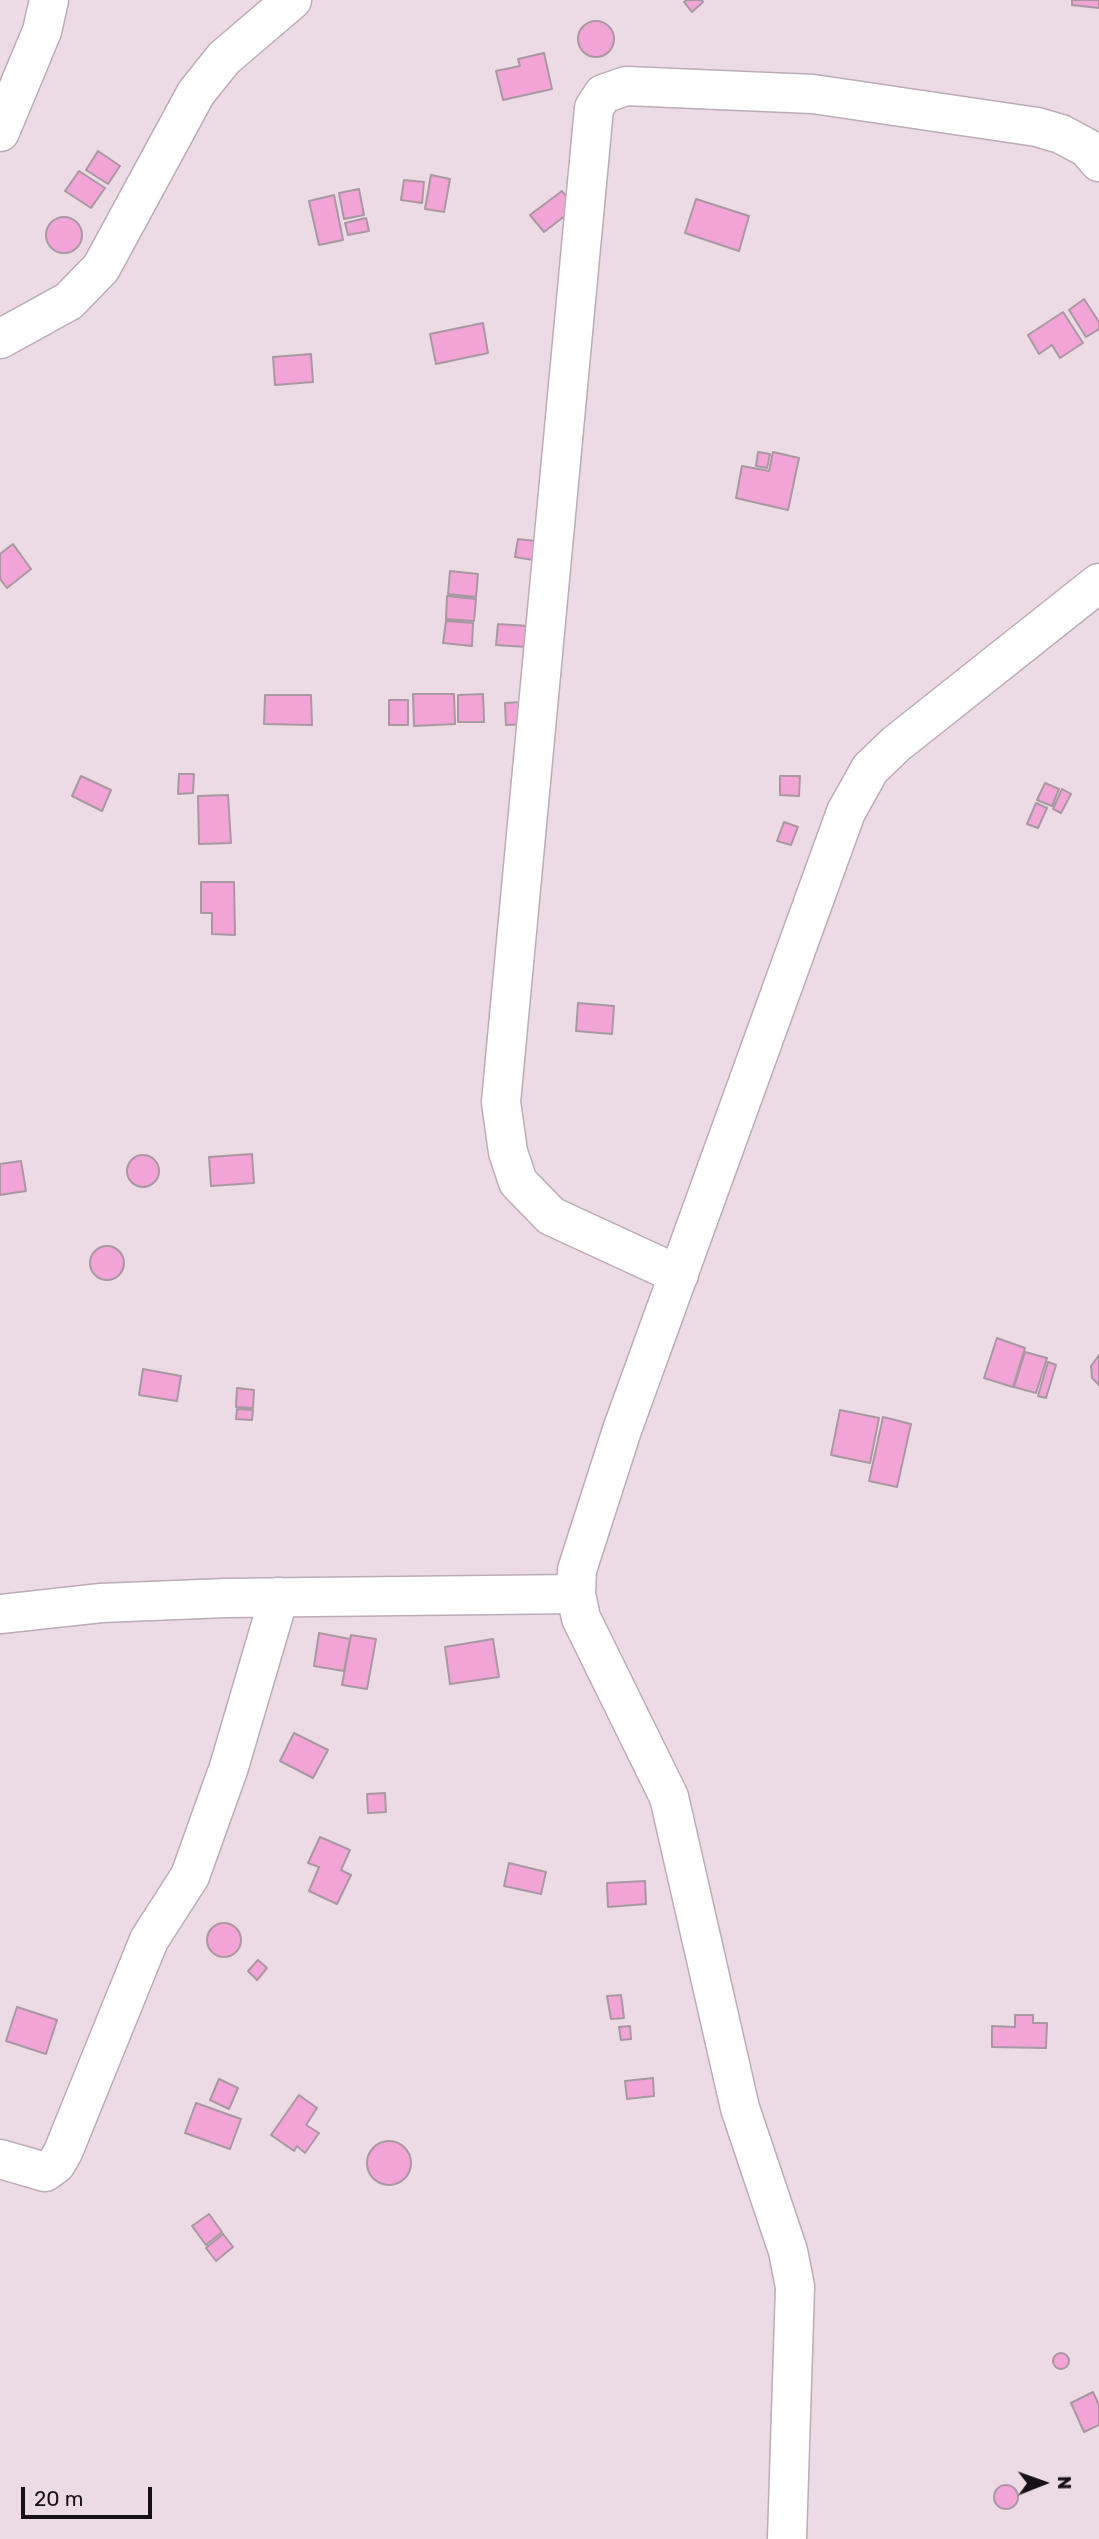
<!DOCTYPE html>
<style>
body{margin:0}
#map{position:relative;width:1099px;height:2539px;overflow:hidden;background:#ecdbe5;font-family:Rubik,sans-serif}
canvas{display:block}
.north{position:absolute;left:1008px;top:2448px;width:70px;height:70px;-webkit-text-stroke:5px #ecdbe5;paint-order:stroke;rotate:89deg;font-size:19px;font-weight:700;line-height:28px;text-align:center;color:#171115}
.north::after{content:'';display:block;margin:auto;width:24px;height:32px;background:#171115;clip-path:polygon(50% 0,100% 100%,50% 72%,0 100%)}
.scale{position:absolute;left:21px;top:2487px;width:131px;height:32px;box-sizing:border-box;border:4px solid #171115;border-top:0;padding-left:9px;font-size:21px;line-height:24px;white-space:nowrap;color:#171115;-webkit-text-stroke:5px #ecdbe5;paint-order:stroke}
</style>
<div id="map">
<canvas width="1099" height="2539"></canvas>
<div class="north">N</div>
<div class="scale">20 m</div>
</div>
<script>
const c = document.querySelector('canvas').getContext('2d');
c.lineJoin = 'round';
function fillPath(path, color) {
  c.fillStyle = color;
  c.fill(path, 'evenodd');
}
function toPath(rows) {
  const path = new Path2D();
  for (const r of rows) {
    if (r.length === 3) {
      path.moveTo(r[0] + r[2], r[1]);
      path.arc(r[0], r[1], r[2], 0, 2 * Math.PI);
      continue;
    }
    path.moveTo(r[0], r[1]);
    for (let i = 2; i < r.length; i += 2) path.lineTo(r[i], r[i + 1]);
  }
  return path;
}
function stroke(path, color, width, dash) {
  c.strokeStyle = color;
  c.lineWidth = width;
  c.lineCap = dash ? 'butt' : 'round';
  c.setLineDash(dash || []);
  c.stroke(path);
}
const building = toPath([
 [687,0,702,0,703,2,692,12,684,2,687,0],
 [1072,0,1099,0,1099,8,1072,5,1072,0],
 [596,39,18],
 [544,53,552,89,503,100,496,71,520,66,518,59,544,53],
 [98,151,120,166,108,184,86,170,98,151],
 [79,171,105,188,91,208,65,191,79,171],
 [431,175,450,179,444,212,425,209,431,175],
 [404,180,424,182,422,203,401,200,404,180],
 [359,189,364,215,344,219,339,193,359,189],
 [562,191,575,208,544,232,530,215,562,191],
 [334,195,343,240,319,245,309,201,334,195],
 [696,199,749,216,739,251,685,233,696,199],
 [64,235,18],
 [366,218,369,231,348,235,345,223,366,218],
 [1084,299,1099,322,1099,329,1086,337,1069,310,1084,299],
 [1063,312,1083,343,1060,358,1052,345,1039,354,1028,335,1063,312],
 [483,323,488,353,436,364,430,334,483,323],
 [311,354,313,382,275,385,273,357,311,354],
 [758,452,770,454,767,468,756,466,758,452],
 [773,452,799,458,788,510,736,498,742,466,769,471,773,452],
 [518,539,543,542,539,561,515,557,518,539],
 [13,544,31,569,7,588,0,579,0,554,13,544],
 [450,571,478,574,476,597,448,594,450,571],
 [447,596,476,599,474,621,446,619,447,596],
 [446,621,473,623,472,646,443,643,446,621],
 [498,624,528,626,526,647,496,645,498,624],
 [413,694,454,694,455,724,414,726,413,694],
 [483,694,484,722,458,722,458,695,483,694],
 [265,695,311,695,312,725,264,724,265,695],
 [389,700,408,700,408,725,389,725,389,700],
 [523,702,524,724,506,725,505,703,523,702],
 [179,774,194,774,193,793,178,794,179,774],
 [81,776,111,790,102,811,72,796,81,776],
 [780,776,800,776,799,796,780,795,780,776],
 [1045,783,1059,789,1052,806,1037,800,1045,783],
 [1062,789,1071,794,1061,813,1053,809,1062,789],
 [228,795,231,843,199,844,198,796,228,795],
 [1036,803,1047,808,1038,828,1027,824,1036,803],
 [784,822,798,827,791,845,777,841,784,822],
 [201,882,234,882,235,935,212,934,212,913,201,913,201,882],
 [578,1003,614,1006,612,1034,576,1031,578,1003],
 [252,1154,254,1183,211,1186,209,1157,252,1154],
 [143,1171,16],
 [21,1161,26,1191,0,1195,0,1164,21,1161],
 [107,1263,17],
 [997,1338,1025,1348,1013,1387,984,1378,997,1338],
 [1025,1352,1047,1358,1036,1393,1014,1387,1025,1352],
 [1099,1355,1099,1385,1092,1378,1091,1366,1099,1355],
 [1048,1362,1056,1365,1046,1398,1038,1396,1048,1362],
 [143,1369,181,1376,177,1401,139,1395,143,1369],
 [237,1388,254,1390,253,1408,236,1407,237,1388],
 [237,1409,253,1410,252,1420,236,1419,237,1409],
 [840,1410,879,1418,870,1463,831,1455,840,1410],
 [883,1417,911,1424,897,1487,869,1481,883,1417],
 [319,1633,350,1639,344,1671,314,1666,319,1633],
 [351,1635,376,1639,367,1689,342,1685,351,1635],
 [493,1639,499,1677,450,1684,445,1647,493,1639],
 [294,1733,328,1750,313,1778,280,1761,294,1733],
 [385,1793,386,1812,368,1813,367,1794,385,1793],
 [320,1837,350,1850,341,1870,351,1875,337,1904,309,1891,319,1867,308,1863,320,1837],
 [509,1863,546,1872,541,1894,504,1886,509,1863],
 [645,1881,646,1904,608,1907,607,1883,645,1881],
 [224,1940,17],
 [258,1960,267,1968,257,1980,248,1971,258,1960],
 [621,1995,624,2018,611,2019,607,1996,621,1995],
 [17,2007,57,2020,46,2054,6,2041,17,2007],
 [1015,2015,1033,2015,1033,2023,1047,2023,1046,2048,992,2047,992,2026,1015,2027,1015,2015],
 [630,2026,631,2039,621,2040,619,2027,630,2026],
 [653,2078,654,2096,627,2099,625,2081,653,2078],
 [219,2079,238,2088,229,2109,210,2100,219,2079],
 [299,2095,317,2108,306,2125,319,2133,305,2153,297,2146,294,2151,271,2135,299,2095],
 [196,2103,241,2119,230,2149,185,2133,196,2103],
 [389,2163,22],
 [209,2214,222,2232,206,2245,192,2226,209,2214],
 [223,2234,233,2247,216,2261,206,2248,223,2234],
 [1061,2361,8],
 [1093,2392,1099,2405,1099,2425,1084,2432,1071,2403,1093,2392],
 [1006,2497,12]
]);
fillPath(building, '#f3a4d7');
stroke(building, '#a898a2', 2);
const street = toPath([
 [0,132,42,31,49,0],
 [0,339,69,301,101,268,196,93,224,58,292,0],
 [679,1275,551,1216,518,1182,508,1152,501,1102,594,108,603,94,626,86,813,94,1037,127,1061,134,1087,148,1099,162],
 [0,1614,101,1603,226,1598,576,1594],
 [0,2159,45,2172,56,2164,63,2152,149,1940,190,1876,229,1767,279,1597],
 [787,2539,795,2287,788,2251,740,2108,669,1797,581,1618,576,1594,577,1570,622,1430,846,812,870,769,896,744,1099,583]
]);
stroke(street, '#bcacb6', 41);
stroke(street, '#fff', 38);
</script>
